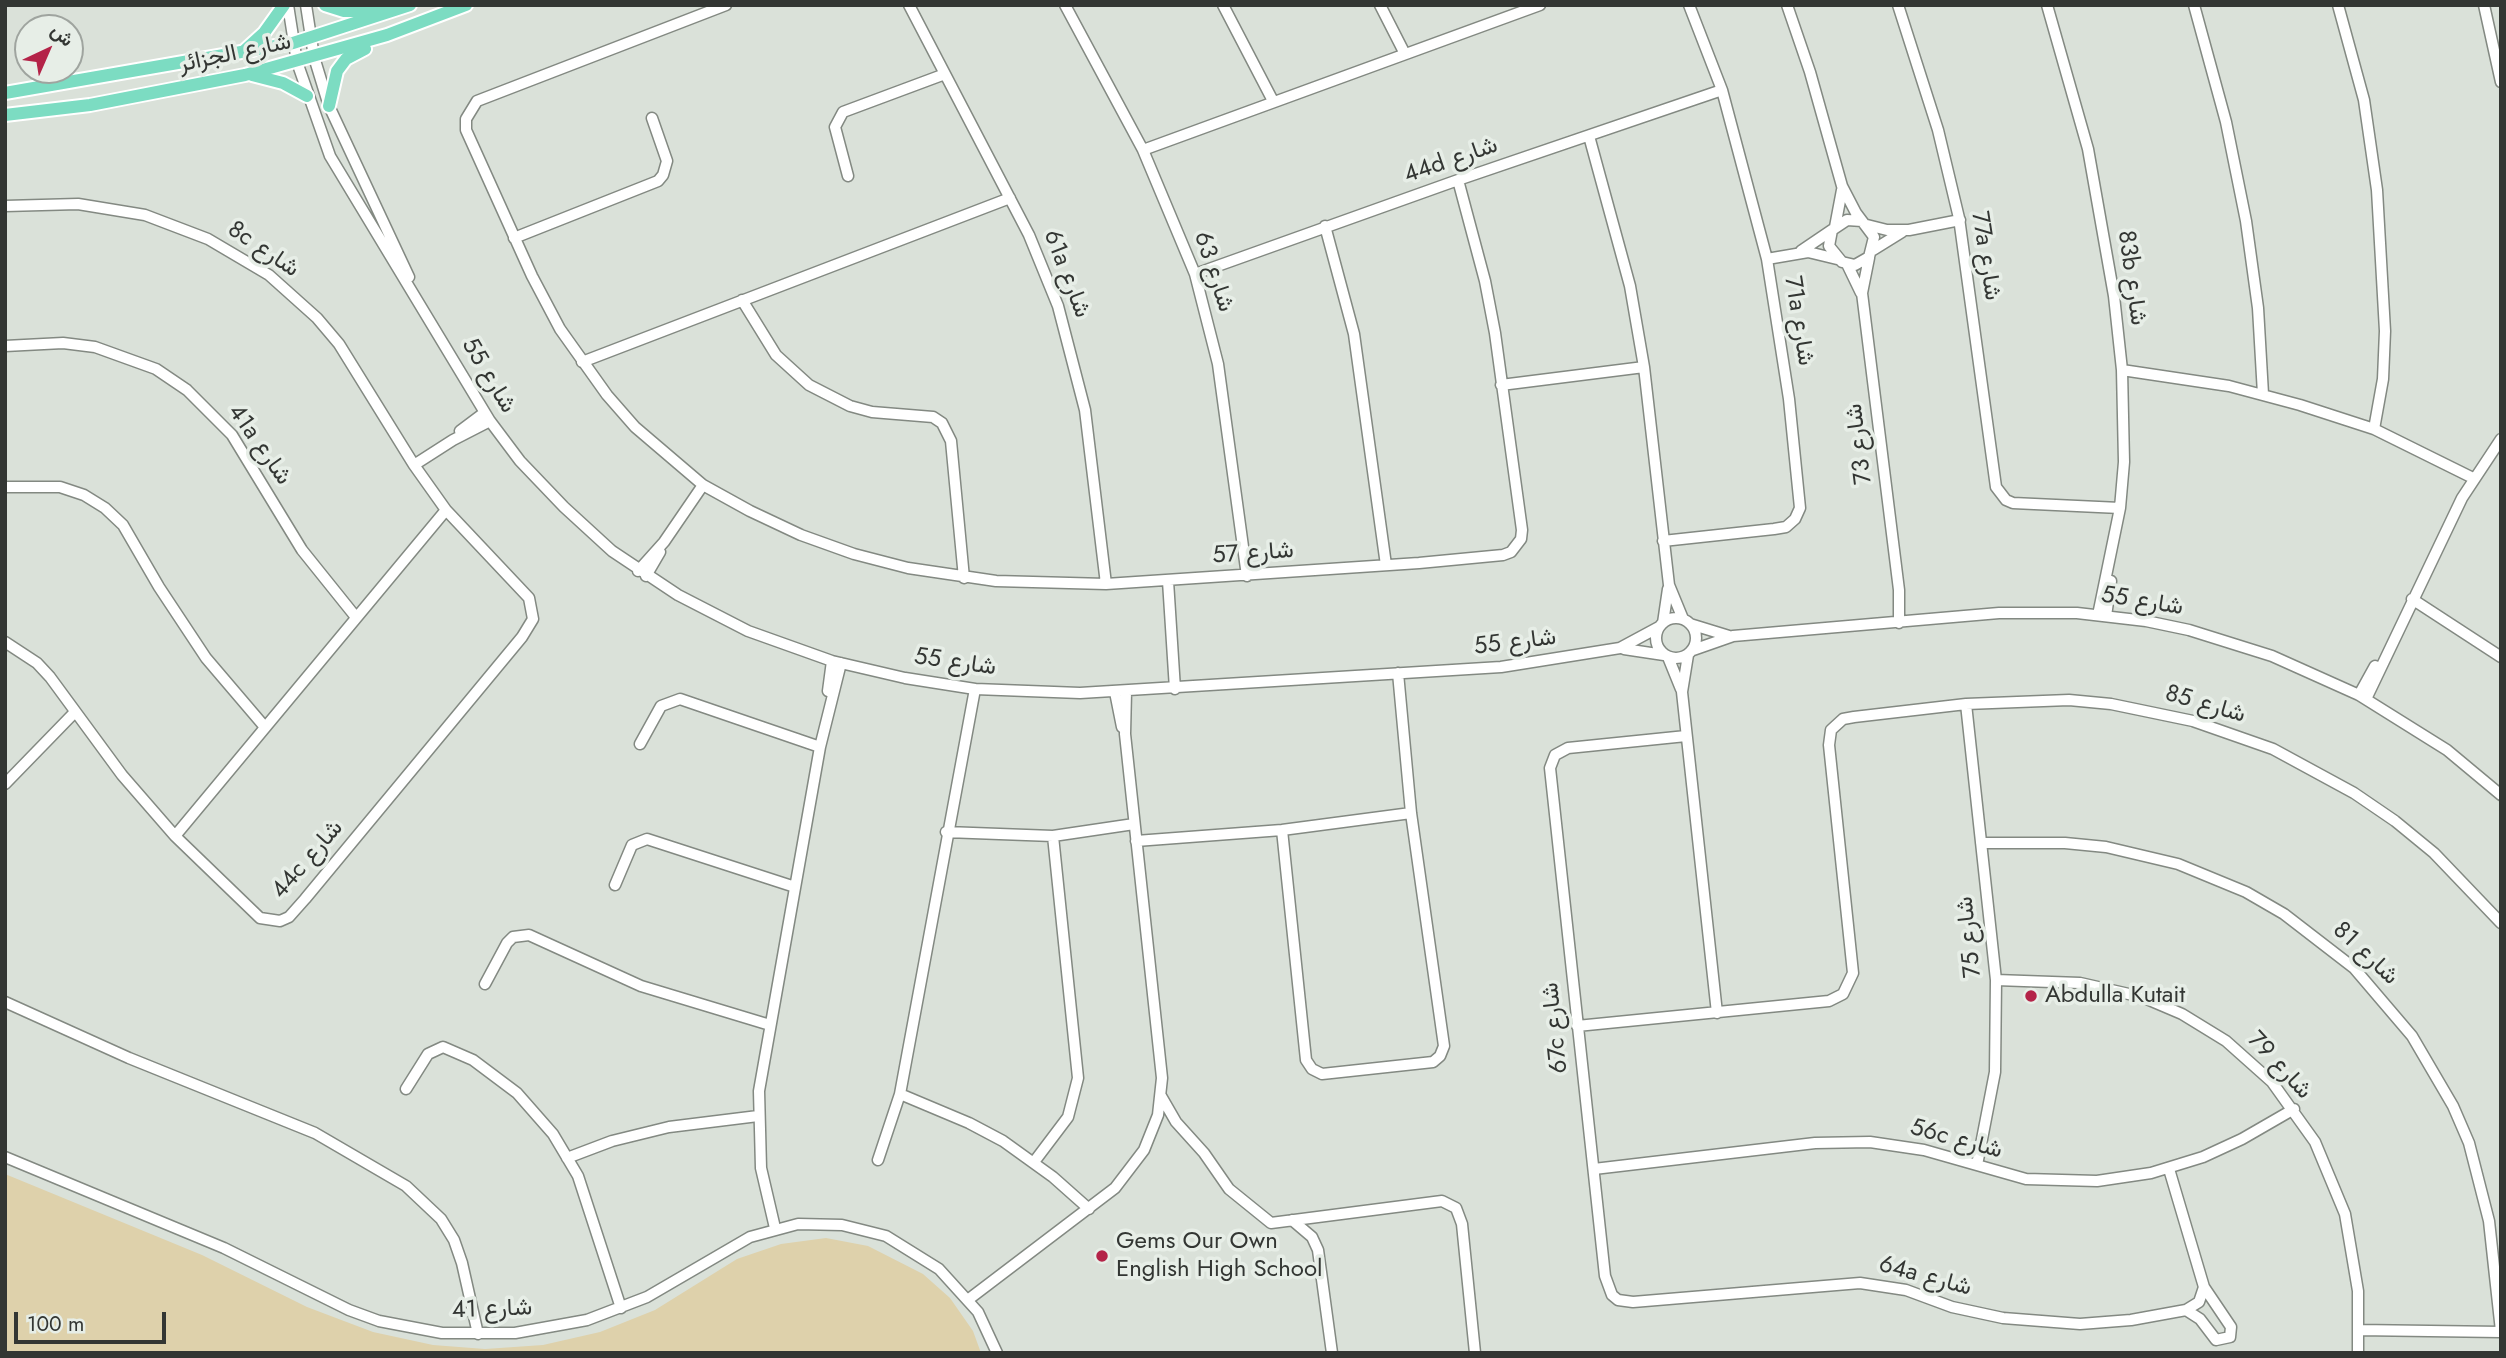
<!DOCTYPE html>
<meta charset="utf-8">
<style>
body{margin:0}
#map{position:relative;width:2506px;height:1358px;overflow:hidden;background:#dae1d9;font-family:Jost,Vazirmatn,sans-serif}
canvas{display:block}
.frame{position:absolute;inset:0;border:7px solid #333633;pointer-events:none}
.north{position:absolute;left:14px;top:14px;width:70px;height:70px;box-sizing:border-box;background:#e7eee7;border:2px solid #9fa49f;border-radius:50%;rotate:44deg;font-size:19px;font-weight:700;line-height:28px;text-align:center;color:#333633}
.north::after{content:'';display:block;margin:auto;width:24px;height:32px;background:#b42348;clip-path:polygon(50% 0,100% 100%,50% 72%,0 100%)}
.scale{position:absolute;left:14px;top:1312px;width:152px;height:32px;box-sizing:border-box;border:4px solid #333633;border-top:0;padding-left:9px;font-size:21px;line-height:24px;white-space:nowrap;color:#333633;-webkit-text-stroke:5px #e7eee7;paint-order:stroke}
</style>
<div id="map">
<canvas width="2506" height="1358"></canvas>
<div class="frame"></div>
<div class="north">ش</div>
<div class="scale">100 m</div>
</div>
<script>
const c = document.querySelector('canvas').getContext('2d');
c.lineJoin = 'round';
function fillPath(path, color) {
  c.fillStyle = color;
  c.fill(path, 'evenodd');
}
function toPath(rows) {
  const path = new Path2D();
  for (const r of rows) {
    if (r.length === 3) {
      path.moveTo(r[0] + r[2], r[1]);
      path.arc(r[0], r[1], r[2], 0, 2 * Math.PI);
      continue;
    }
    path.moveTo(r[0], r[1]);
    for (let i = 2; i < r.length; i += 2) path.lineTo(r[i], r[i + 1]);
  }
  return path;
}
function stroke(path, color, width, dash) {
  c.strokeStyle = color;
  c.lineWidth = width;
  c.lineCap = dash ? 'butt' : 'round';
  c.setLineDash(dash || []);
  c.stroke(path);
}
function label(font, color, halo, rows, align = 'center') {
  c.font = font + ' Jost,Vazirmatn,sans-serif';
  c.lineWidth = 7;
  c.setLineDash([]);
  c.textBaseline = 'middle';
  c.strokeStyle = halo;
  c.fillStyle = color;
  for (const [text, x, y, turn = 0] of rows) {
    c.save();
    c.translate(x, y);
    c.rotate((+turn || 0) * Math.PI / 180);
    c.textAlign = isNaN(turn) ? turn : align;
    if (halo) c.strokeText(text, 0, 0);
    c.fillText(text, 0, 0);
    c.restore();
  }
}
fillPath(toPath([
 [5,1174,202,1255,307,1307,373,1332,433,1345,485,1349,543,1345,600,1332,655,1310,737,1259,781,1244,826,1238,868,1246,923,1274,950,1298,973,1331,981,1353,5,1353]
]), '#ded1ab');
const minor = toPath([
 [288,5,297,62,330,156,490,421,520,461,564,507,612,551,678,595,748,631,832,661,905,678,975,689,1080,693,1501,667,1620,648,1659,627],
 [306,5,314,57,329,106,409,277],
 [726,5,477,101,466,119,466,130,532,276,560,329,607,395,635,427,703,485,750,511,801,535,854,554,908,568,996,581,1106,584,1419,563,1503,555,1511,552,1521,539,1522,530,1495,333,1485,281,1458,180],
 [909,5,1029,235,1058,306,1085,410,1106,584],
 [1065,5,1143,150,1195,274,1218,364,1247,576],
 [1223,5,1273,101],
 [1380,5,1405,54],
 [1787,5,1810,72,1842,186,1856,213,1874,237,1869,257,1855,265,1842,262,1829,246,1832,230,1847,220,1862,221],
 [1898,5,1938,130,1959,218,1996,487,2006,500,2013,503,2120,508],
 [2047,5,2088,149,2114,296,2122,370,2124,462,2120,508,2098,615],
 [2194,5,2226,122,2246,221,2258,308,2263,394],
 [2338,5,2364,100,2377,190,2385,331,2383,379,2374,429],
 [2484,5,2501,82],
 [1589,136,1630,286,1644,367,1669,585,1683,619],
 [1143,150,1540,5],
 [848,176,835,127,843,112,945,74],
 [5,206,78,204,145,215,208,239,269,275,317,318,339,344,414,465,446,510,529,598,533,619,522,637,305,899,289,917,280,921,260,918,175,836,122,775,50,677,37,663,5,642],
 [1867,225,1887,230,1909,230,1960,220],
 [1325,226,1354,334,1386,565],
 [1835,227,1842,190],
 [514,238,658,181,663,175,667,161,652,118],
 [1873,250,1902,232],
 [1801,251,1832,230],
 [1869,258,1862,293,1899,590,1899,623],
 [1767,259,1808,252,1837,259],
 [1847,264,1861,293],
 [1195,274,1458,180,1722,90],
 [742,300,776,355,809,385,850,406,872,412,933,417,942,423,951,441,964,578],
 [5,346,63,343,95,347,156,369,187,390,232,435,302,550,355,616],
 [582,362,1010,198],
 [2122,370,2229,386,2300,405,2374,429,2473,478],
 [1501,385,1644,367],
 [460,431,484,413],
 [414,465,453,440,490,421],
 [5,487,60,487,84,495,105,508,123,525,159,587,206,658,264,726],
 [1663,541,1774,529,1786,527,1795,519,1800,508,1789,399,1767,259,1722,90,1689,5],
 [638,571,664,542,703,485],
 [646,576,660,552],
 [1168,581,1175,689],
 [2412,599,2501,657],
 [2106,616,2111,581],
 [1676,638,20],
 [1663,623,1668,589],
 [1690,624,1729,636],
 [1624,649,1664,655],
 [1693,650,1733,636,1999,613,2077,613,2146,621,2189,630,2272,656,2359,695,2447,750,2501,795],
 [1688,655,1682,692,1717,1013],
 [1668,657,1681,689],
 [828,691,832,661],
 [1115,692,1122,727],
 [2359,695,2375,666],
 [2366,699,2462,498,2501,439],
 [1966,704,1996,980,1995,1072,1977,1165],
 [1686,736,1568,748,1555,755,1550,768,1605,1276,1612,1295,1618,1300,1633,1302,1860,1283,1906,1290,1952,1307,2003,1318,2080,1324,2131,1320,2186,1310,2199,1302,2204,1287],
 [640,744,661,706,680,699,820,747],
 [5,784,75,712],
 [1282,830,1306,1060,1312,1069,1322,1074,1433,1062,1440,1056,1444,1046,1411,813,1398,673],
 [946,832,1053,836,1134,824],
 [175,836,446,510],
 [1136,841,1282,830,1411,813],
 [1981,843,2065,843,2106,847,2178,864,2246,892,2284,914,2354,968,2412,1036,2453,1106,2469,1143,2489,1221,2501,1331],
 [615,885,632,845,647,839,795,887],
 [1996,980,2080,983,2142,997,2182,1014,2226,1041,2272,1082,2315,1142,2345,1214,2358,1291,2358,1353],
 [485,984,507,943,513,937,529,935,641,986,770,1025],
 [5,1002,129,1058,315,1133,406,1186,441,1219,454,1240,462,1263,478,1334],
 [1577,1026,1829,1001,1843,994,1853,973,1829,745,1831,730,1843,719,1854,717,1966,704,2069,700,2111,704,2193,721,2273,749,2354,793,2395,821,2434,853,2501,923],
 [406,1089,428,1054,443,1047,473,1060,517,1093,553,1134,578,1176,621,1308],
 [900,1094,969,1123,1003,1141,1053,1177,1089,1209],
 [1161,1096,1176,1122,1204,1153,1229,1189,1271,1223,1442,1201,1456,1208,1462,1224,1475,1353],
 [5,1157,224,1248,349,1310,379,1321,442,1333,515,1333,587,1320,647,1297,750,1237,798,1224,842,1225,886,1236,939,1269,978,1312,997,1353],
 [567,1158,612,1141,669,1127,758,1116],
 [878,1160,900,1094,975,689],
 [1034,1162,1068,1117,1078,1078,1053,836],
 [1594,1169,1815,1143,1870,1142,1924,1150,2026,1179,2097,1181,2151,1173,2203,1157,2242,1139,2294,1109],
 [2169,1169,2204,1287,2231,1327,2230,1337,2216,1340,2200,1319,2186,1310],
 [1292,1220,1312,1237,1318,1250,1332,1353],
 [775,1228,761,1168,759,1091,820,747,841,663],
 [969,1299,1115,1188,1144,1150,1158,1115,1162,1078,1125,734,1126,692],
 [2358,1330,2501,1332]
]);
const major = toPath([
 [325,5,344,11,385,11],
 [243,52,264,33,284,5],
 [252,75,283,83,307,96],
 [5,93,293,43,410,5],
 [329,106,337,71,346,59,365,49],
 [5,115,90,105,245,75,387,35,466,5]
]);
stroke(minor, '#838982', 13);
stroke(major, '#fff', 16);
stroke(minor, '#fff', 10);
stroke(major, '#7cdcc2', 12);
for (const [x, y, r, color] of [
 [2031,996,7,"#b42348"],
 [1102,1256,7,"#b42348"]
]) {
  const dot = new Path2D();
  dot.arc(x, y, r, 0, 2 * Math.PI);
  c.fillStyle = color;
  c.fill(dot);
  stroke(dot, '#e7eee7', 2.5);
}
label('24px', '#333633', '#e7eee7', [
 ["شارع الجزائر",235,54,-12],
 ["44d شارع",1451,161,-19],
 ["8c شارع",263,250,34],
 ["77a شارع",1985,256,81],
 ["شارع 63",1213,272,72],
 ["61a شارع",1066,274,69],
 ["83b شارع",2131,278,82],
 ["71a شارع",1798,321,81],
 ["شارع 55",488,376,59],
 ["شارع 73",1860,444,-97],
 ["41a شارع",259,445,55],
 ["شارع 57",1253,554,-4],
 ["شارع 55",2142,602,9],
 ["شارع 55",1515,643,-7],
 ["شارع 55",955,663,8],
 ["شارع 85",2205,705,16],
 ["44c شارع",308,860,-49],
 ["شارع 75",1970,937,-96],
 ["شارع 81",2365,954,43],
 ["67c شارع",1556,1028,-96],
 ["شارع 79",2279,1066,47],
 ["56c شارع",1956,1140,15],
 ["64a شارع",1925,1277,15],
 ["شارع 41",492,1310,-2]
]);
label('24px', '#333633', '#e7eee7', [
 ["Abdulla Kutait",2045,996],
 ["Gems Our Own",1116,1242],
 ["English High School",1116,1270]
], 'left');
</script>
